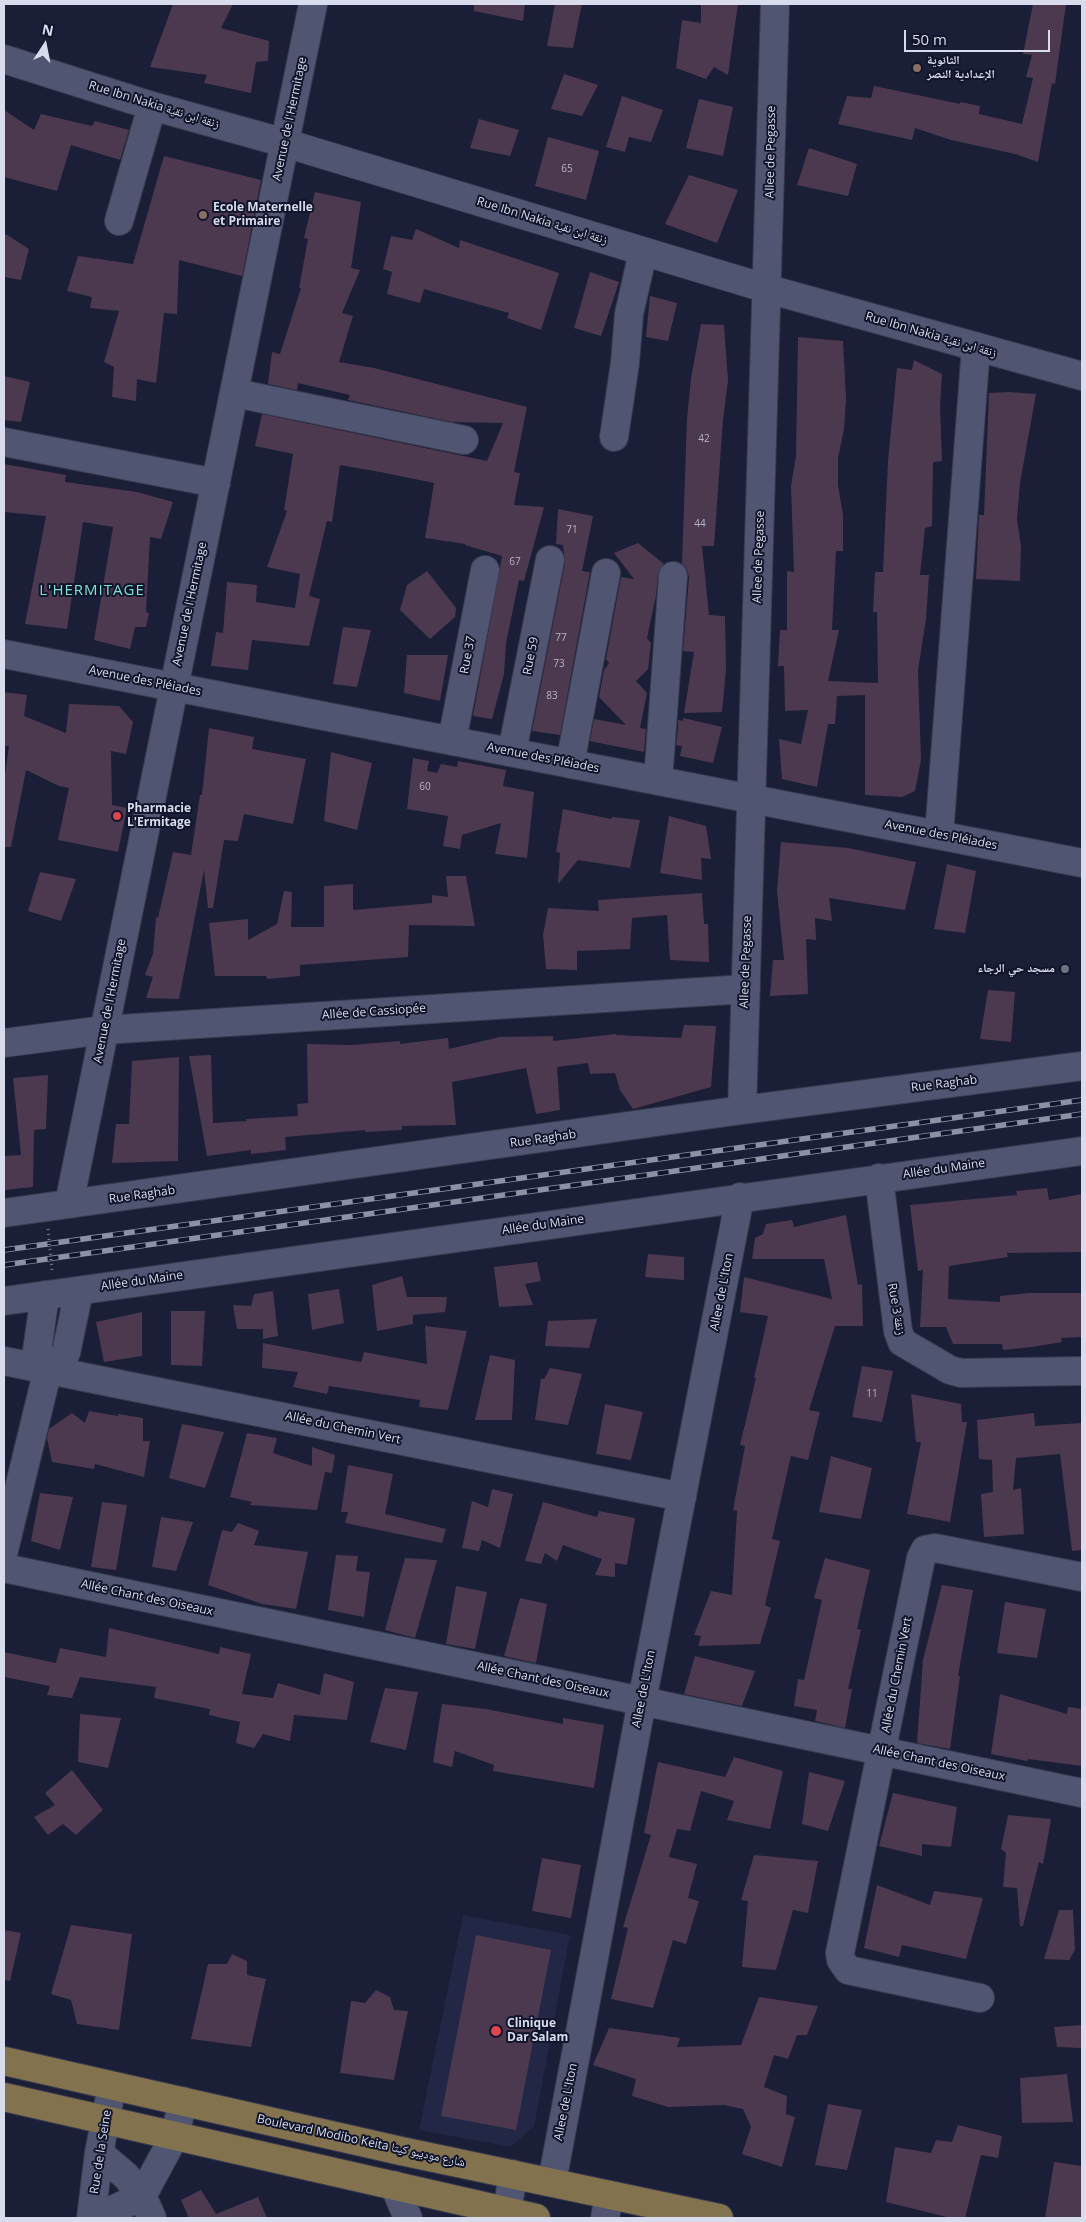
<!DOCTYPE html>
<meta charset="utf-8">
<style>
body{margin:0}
#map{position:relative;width:1086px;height:2222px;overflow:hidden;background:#1a1e36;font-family:"Open Sans",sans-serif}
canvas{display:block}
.frame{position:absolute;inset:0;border:5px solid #d8dcec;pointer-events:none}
.north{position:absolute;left:20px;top:20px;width:50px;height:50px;-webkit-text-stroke:4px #11152b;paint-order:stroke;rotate:11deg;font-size:14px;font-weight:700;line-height:20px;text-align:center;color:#d8dcec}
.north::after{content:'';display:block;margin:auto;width:18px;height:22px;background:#d8dcec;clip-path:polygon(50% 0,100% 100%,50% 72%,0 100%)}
.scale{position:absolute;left:904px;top:30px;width:146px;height:22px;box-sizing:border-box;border:2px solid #d8dcec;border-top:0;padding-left:6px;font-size:15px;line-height:18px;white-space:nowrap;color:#d8dcec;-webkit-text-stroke:4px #11152b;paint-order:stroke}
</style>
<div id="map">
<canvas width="1086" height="2222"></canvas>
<div class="frame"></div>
<div class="north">N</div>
<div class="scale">50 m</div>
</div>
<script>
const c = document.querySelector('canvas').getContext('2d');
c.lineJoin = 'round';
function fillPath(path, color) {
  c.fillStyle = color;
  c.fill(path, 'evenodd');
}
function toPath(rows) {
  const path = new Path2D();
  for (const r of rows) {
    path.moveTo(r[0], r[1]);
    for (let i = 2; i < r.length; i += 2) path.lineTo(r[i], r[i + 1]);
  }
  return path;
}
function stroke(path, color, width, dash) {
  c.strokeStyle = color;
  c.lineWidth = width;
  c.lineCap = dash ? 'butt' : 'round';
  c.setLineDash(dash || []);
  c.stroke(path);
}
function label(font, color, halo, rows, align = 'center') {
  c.font = font + ' "Open Sans","Noto Naskh Arabic",sans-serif';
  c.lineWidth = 4;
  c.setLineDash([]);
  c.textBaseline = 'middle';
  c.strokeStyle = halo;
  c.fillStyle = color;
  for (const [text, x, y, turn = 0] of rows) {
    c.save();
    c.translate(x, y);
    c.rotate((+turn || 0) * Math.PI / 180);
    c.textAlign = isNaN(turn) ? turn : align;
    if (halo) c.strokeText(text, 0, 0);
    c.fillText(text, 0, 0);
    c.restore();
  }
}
fillPath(toPath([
 [463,1915,570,1935,534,2127,510,2147,419,2130]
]), '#212745');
fillPath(toPath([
 [173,4,233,4,221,28,269,41,268,61,256,62,251,93,204,83,207,75,150,67],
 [474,4,525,4,523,21,474,11],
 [555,4,582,4,573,48,547,46],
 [701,4,738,4,728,75,714,67,706,79,676,68,682,20,701,23],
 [1033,4,1066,4,1055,84,1052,83,1038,162,1015,154,951,140,915,128,912,140,838,124,847,96,871,98,874,86,960,104,960,102,980,106,979,114,1022,124,1033,78,1026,77,1032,55,1023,54],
 [564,74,598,85,582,116,551,109],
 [622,96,663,110,651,142,629,137,625,152,606,147],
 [699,99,733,107,723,156,686,148],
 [4,110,34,130,41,114,92,126,95,121,129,130,120,160,71,145,57,191,4,177],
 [479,119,519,130,510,156,470,148],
 [548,137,599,151,586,200,535,186],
 [809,148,857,164,848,196,797,185],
 [164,156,261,180,243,272,242,276,179,260,177,314,164,313,156,383,137,379,136,401,112,397,114,367,104,362,119,311,90,308,92,297,67,291,78,256,133,264],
 [689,175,738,190,717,243,665,224],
 [315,192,361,202,351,268,360,270,342,313,353,316,339,362,374,368,527,407,514,472,520,473,514,505,544,507,524,581,519,580,506,643,504,674,492,719,473,716,502,556,465,545,466,544,425,538,434,483,380,472,340,465,332,522,327,521,309,596,320,599,309,646,252,640,248,670,211,666,216,632,223,633,227,582,257,585,256,602,295,608,300,574,267,567,287,511,284,510,293,454,255,446,262,414,487,461,503,423,452,422,348,400,350,395,298,383,297,390,268,384,272,352,280,354,301,288,299,288,308,239,304,238],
 [416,229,459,248,460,240,559,273,541,330,507,318,509,313,424,289,420,303,387,294,392,272,383,269,391,236,412,240],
 [4,233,29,249,21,280,4,277],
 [590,272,619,282,601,336,574,328],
 [650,296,677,303,668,341,646,337],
 [701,324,724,325,728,381,723,420,714,546,702,546,709,615,725,616,726,669,722,712,684,713,694,652,683,651,689,577,687,570,682,563,687,419,691,378],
 [798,337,843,341,846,399,844,429,838,458,838,485,843,515,843,551,836,551,832,630,839,630,828,681,878,683,877,612,873,612,875,572,883,572,888,461,897,368,912,370,914,360,942,374,940,406,942,461,933,462,932,526,925,528,920,575,929,575,926,619,918,670,921,760,915,791,902,797,865,795,865,695,837,696,835,724,828,724,817,787,782,779,779,739,801,744,808,710,785,711,784,666,778,666,780,630,787,630,787,571,794,572,791,486,796,456],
 [4,376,30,382,21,422,4,420],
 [1009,392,1036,394,1020,483,1017,519,1021,547,1020,581,976,579,979,515,984,515,989,393],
 [4,464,66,475,65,482,137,492,173,502,161,539,150,537,146,612,149,613,146,627,135,627,130,649,94,640,113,527,83,522,67,629,25,624,46,516,4,512],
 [558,509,593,516,582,571,590,572,560,735,532,731,565,563,563,545,556,544],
 [638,543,664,564,658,574,656,596,647,638,651,643,648,669,636,681,647,693,640,728,646,729,644,752,590,741,594,719,626,725,599,697,604,670,609,663,606,659,621,577,634,579,614,553],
 [427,571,456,608,455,617,430,639,400,610,407,585],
 [343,627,371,630,357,687,333,684],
 [407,655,448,655,440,701,404,693],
 [4,692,27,695,24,716,66,733,69,704,119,706,133,722,126,754,111,751,112,805,127,808,118,852,58,840,69,788,59,786,26,770,11,847,4,847,4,782,9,746,4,746],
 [683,718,722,727,713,763,680,756,682,746,676,745,678,728,678,720,683,721],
 [209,728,254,737,252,749,306,759,293,824,244,814,238,841,224,840,213,908,208,908,204,870,179,999,146,998,153,977,145,975,153,954,156,917,158,918,173,852,191,855,200,795,202,795],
 [331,752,372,763,357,830,324,821],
 [413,758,429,761,427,771,437,773,441,764,457,767,458,761,506,770,503,786,534,792,527,858,495,854,501,823,462,835,460,849,443,846,448,816,407,809],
 [563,809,611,819,612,817,640,820,630,868,578,860,558,884,560,853,556,852],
 [669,816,706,826,711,859,701,858,702,880,660,873],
 [781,842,848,848,916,862,905,910,829,898,832,921,815,918,816,940,806,939,808,994,770,996,773,960,784,960,777,891],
 [947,864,976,871,965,933,934,929],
 [40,872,76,879,61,921,28,911],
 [446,876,466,876,475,926,409,925,408,957,300,965,300,976,267,979,266,976,215,976,209,923,248,919,248,940,277,924,284,891,292,892,291,927,324,927,324,886,353,884,353,910,432,903,432,895,448,897],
 [702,893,704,924,708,924,709,962,670,960,667,915,632,918,630,949,577,951,577,970,546,969,543,935,548,908,599,911,598,900],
 [988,990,1015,992,1011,1042,980,1039],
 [684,1025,716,1026,711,1087,633,1109,620,1090,615,1073,590,1074,588,1063,557,1067,560,1110,536,1114,526,1068,452,1082,456,1125,402,1126,402,1130,365,1132,365,1130,285,1137,286,1150,251,1154,251,1150,207,1156,189,1056,211,1055,213,1123,247,1121,246,1119,298,1116,297,1104,308,1103,307,1044,352,1045,400,1041,400,1044,448,1038,449,1049,500,1037,553,1036,553,1041,616,1034,616,1035,681,1038],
 [179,1057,178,1161,112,1163,116,1124,129,1124,132,1061],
 [48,1075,46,1129,34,1130,33,1187,4,1190,4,1156,21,1155,13,1078],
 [1047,1188,1049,1200,1082,1194,1082,1252,1007,1253,1008,1257,949,1266,948,1299,1000,1302,1000,1296,1029,1293,1082,1293,1082,1337,1061,1338,1062,1342,1032,1347,1003,1350,1002,1344,953,1344,946,1327,920,1327,923,1270,918,1271,910,1205,1017,1195,1016,1191],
 [846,1215,858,1285,862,1284,863,1326,835,1326,809,1410,820,1412,808,1460,791,1456,772,1539,780,1541,765,1605,771,1608,760,1644,698,1646,701,1636,694,1635,711,1591,732,1595,737,1511,733,1510,745,1446,740,1445,756,1378,754,1378,768,1316,740,1312,744,1277,832,1299,824,1259,752,1259,755,1238,763,1234,766,1224,792,1220,794,1227],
 [648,1254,684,1257,684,1280,645,1277],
 [537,1262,541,1281,525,1284,533,1305,499,1307,494,1267],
 [402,1276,407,1297,447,1297,445,1312,413,1315,413,1324,377,1331,372,1285],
 [339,1289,344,1323,312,1330,308,1294],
 [273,1291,278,1336,263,1339,263,1329,237,1329,233,1305,251,1306,254,1294],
 [171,1311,205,1311,202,1366,171,1365],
 [142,1312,142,1356,104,1362,96,1322],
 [597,1319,589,1348,545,1346,548,1321],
 [425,1326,467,1331,448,1410,419,1407,420,1400,329,1386,327,1394,293,1387,298,1372,262,1368,263,1343,361,1362,364,1352,427,1364],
 [490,1355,515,1360,512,1420,475,1420],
 [862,1366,893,1371,882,1422,852,1417],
 [550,1368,582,1374,568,1425,535,1420,541,1378,544,1379],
 [911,1394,961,1404,962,1422,967,1422,950,1522,907,1514,921,1442,916,1442],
 [605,1404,643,1412,631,1460,596,1454],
 [89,1411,118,1416,118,1414,143,1418,143,1441,150,1441,144,1477,95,1464,94,1469,52,1462,47,1438,49,1429,72,1413,85,1423],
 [1034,1413,1035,1426,1082,1423,1082,1550,1072,1551,1060,1454,1016,1458,1013,1490,1021,1488,1024,1534,984,1537,981,1494,993,1492,992,1460,979,1459,977,1420],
 [182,1424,224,1432,205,1488,169,1478],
 [247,1433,277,1438,273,1453,312,1466,312,1447,335,1455,332,1473,325,1472,317,1510,250,1505,252,1502,230,1497],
 [831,1456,872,1468,861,1519,819,1512],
 [348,1465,393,1474,385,1514,446,1529,442,1543,345,1523,348,1512,341,1512],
 [492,1489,513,1494,500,1548,482,1540,479,1551,462,1548,472,1501,488,1507],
 [40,1493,73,1497,60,1550,31,1541],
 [102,1502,127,1505,116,1570,91,1567],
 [543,1502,597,1517,599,1511,635,1518,627,1565,615,1563,615,1577,595,1575,602,1559,563,1545,557,1561,545,1553,541,1564,525,1561],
 [161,1517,193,1522,176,1571,152,1567],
 [238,1523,259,1531,254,1545,308,1552,296,1609,262,1604,208,1585,222,1530,232,1532],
 [336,1555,358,1556,356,1571,370,1572,364,1617,328,1610],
 [405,1558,437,1560,415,1638,385,1630],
 [825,1558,870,1570,857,1629,861,1630,848,1689,852,1689,845,1728,815,1721,817,1710,794,1706,798,1679,804,1680,822,1600,814,1598],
 [942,1585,973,1590,958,1676,960,1676,950,1749,917,1743,923,1660],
 [456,1586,487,1592,475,1649,446,1644],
 [520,1598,547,1604,536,1663,504,1656],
 [1005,1602,1046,1609,1037,1658,997,1653],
 [109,1628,219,1654,220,1647,251,1654,242,1694,273,1698,278,1683,320,1695,324,1673,354,1682,347,1720,294,1715,290,1741,263,1734,254,1748,236,1743,240,1722,209,1715,210,1709,154,1698,156,1687,80,1677,72,1698,47,1695,50,1686,4,1677,4,1652,56,1663,60,1648,106,1657],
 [695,1656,755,1671,742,1706,684,1694],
 [385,1688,418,1692,406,1750,370,1742],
 [1000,1694,1067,1714,1068,1707,1082,1709,1082,1766,1028,1759,1027,1761,991,1754],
 [442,1704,486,1709,563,1724,563,1718,604,1725,594,1788,493,1771,494,1765,455,1751,452,1767,433,1762],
 [80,1714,121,1718,108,1768,78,1762],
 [734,1757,783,1771,770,1829,727,1820,734,1801,701,1791,690,1831,677,1829,669,1857,697,1864,688,1898,699,1901,686,1944,673,1940,653,2008,611,1999,628,1928,623,1927,651,1835,644,1833,658,1762,725,1777],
 [72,1770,103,1810,76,1835,63,1824,48,1835,34,1817,55,1805,45,1793],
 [809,1772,845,1781,828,1831,802,1824],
 [893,1793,957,1807,951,1847,922,1844,922,1856,879,1846],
 [1008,1815,1051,1819,1043,1864,1039,1862,1023,1926,1020,1926,1017,1888,1003,1887,1006,1853,1001,1849],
 [754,1855,818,1861,808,1913,793,1910,776,1970,742,1967,748,1901,741,1900],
 [542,1858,581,1865,571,1918,532,1911],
 [877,1885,930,1905,934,1891,983,1898,966,1959,902,1945,899,1957,864,1948],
 [1059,1910,1073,1910,1075,1950,1069,1960,1044,1959],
 [71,1925,132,1934,119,2030,77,2024,71,2000,51,1994],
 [4,1930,21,1933,10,1981,4,1980],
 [476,1935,551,1950,516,2130,441,2116],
 [232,1954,247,1961,247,1975,266,1979,251,2047,191,2039,208,1964,227,1964],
 [376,1990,390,1997,394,2010,408,2011,394,2080,340,2073,351,2001,365,2003],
 [759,1997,818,2006,807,2035,797,2035,788,2059,774,2055,764,2087,787,2096,786,2114,795,2117,782,2167,742,2154,751,2127,743,2109,724,2105,668,2107,632,2096,636,2079,593,2065,609,2028,680,2038,677,2047,741,2045],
 [1082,2025,1082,2048,1057,2047,1054,2027],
 [1067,2074,1073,2122,1022,2123,1020,2078],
 [828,2104,862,2110,847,2170,815,2165],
 [958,2125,1002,2136,998,2158,981,2155,965,2218,951,2218,886,2202,895,2147,931,2153,936,2140,952,2142],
 [1054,2162,1082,2166,1082,2218,1045,2218],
 [201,2190,216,2214,258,2197,267,2218,189,2218,181,2200]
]), '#4c3950');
const minor = toPath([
 [4,59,152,106,285,143,768,289,1082,376],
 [119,221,152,106],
 [235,393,464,440],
 [614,437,625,363,629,314,643,252],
 [4,442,216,483],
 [4,654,1082,863],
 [452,741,485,570],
 [512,752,550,560],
 [570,764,606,573],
 [658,781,673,576],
 [939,835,976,347],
 [4,1043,104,1030,746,989],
 [742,1110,775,4],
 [879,1178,898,1331,902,1342,950,1370,961,1373,1082,1371],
 [69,1204,313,4],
 [4,1213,742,1110,1082,1066],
 [45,1295,37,1351,48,1369],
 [4,1301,1082,1151],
 [4,1361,682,1497],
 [4,1550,48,1369,66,1353,79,1291],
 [4,1568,1082,1793],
 [980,1998,848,1970,841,1960,840,1953,921,1558,925,1550,935,1548,1082,1577],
 [99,2153,126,2176,142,2196,152,2218],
 [552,2182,642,1701,740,1197],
 [394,2185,408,2218],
 [142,2196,175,2135,183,2101],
 [91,2218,99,2153,112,2086],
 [96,2218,142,2196],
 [506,2218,513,2174],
 [605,2218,609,2195]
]);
const major = toPath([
 [4,2061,401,2151,719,2218],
 [4,2097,536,2218]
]);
stroke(minor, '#383a4e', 30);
stroke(major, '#383a4e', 30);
stroke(minor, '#505671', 28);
stroke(major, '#82724e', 28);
const rail = toPath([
 [4,1250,1082,1100],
 [4,1265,1082,1114]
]);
stroke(rail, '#8d91a5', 5.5);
stroke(rail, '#11152b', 4, [11]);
stroke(toPath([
 [48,1229,52,1270]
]), '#7c8094', 3, [1, 4]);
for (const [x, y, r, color] of [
 [917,68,5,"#8d6e63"],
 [203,215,5,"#8d6e63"],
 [117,816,5,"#e0444e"],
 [1065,969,5,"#6b7280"],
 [496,2031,6,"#e0444e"]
]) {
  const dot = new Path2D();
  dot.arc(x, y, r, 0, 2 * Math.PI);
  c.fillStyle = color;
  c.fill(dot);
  stroke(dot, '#11152b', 2);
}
label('10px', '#b5b3c5', null, [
 ["65",567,169],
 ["42",704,439],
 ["44",700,524],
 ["71",572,530],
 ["67",515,562],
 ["77",561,638],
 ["73",559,664],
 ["83",552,696],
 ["60",425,787],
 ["11",872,1394]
]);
label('bold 12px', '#d8dcec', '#11152b', [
 ["الثانوية",927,61],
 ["الإعدادية النصر",927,75],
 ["Ecole Maternelle",213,208],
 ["et Primaire",213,222],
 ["Pharmacie",127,809],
 ["L'Ermitage",127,823],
 ["مسجد حي الرجاء",1055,969,"right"],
 ["Clinique",507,2024],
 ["Dar Salam",507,2038]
], 'left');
label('12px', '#d8dcec', '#11152b', [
 ["Rue Ibn Nakia زنقة ابن نقية",154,105,17],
 ["Avenue de l'Hermitage",290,119,-78],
 ["Allee de Pegasse",771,152,-89],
 ["Rue Ibn Nakia زنقة ابن نقية",542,221,17],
 ["Rue Ibn Nakia زنقة ابن نقية",931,335,16],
 ["Allee de Pegasse",759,557,-88],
 ["Avenue de l'Hermitage",190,604,-78],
 ["Rue 37",468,655,-79],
 ["Rue 59",531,656,-79],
 ["Avenue des Pléiades",145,681,11],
 ["Avenue des Pléiades",543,758,11],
 ["Avenue des Pléiades",941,835,11],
 ["Allee de Pegasse",746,962,-88],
 ["Avenue de l'Hermitage",110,1001,-79],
 ["Allée de Cassiopée",374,1012,-4],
 ["Rue Raghab",944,1084,-7],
 ["Rue Raghab",543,1139,-8],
 ["Allée du Maine",944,1169,-8],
 ["Rue Raghab",142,1195,-8],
 ["Allée du Maine",543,1225,-8],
 ["Allée du Maine",142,1281,-8],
 ["Allee de L'Iton",722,1292,-79],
 ["Rue 3 زنقة",896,1309,80],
 ["Allée du Chemin Vert",343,1428,12],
 ["Allée Chant des Oiseaux",147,1598,12],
 ["Allée du Chemin Vert",897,1675,-79],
 ["Allée Chant des Oiseaux",543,1680,12],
 ["Allee de L'Iton",644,1689,-79],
 ["Allée Chant des Oiseaux",939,1763,12],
 ["Allee de L'Iton",566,2102,-79],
 ["Boulevard Modibo Keita شارع موديبو كيتا",361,2141,12],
 ["Rue de la Seine",101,2152,-81]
]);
c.letterSpacing = '1px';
label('15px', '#7ee4d2', '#11152b', [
 ["L'HERMITAGE",92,591]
]);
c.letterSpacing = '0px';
</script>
